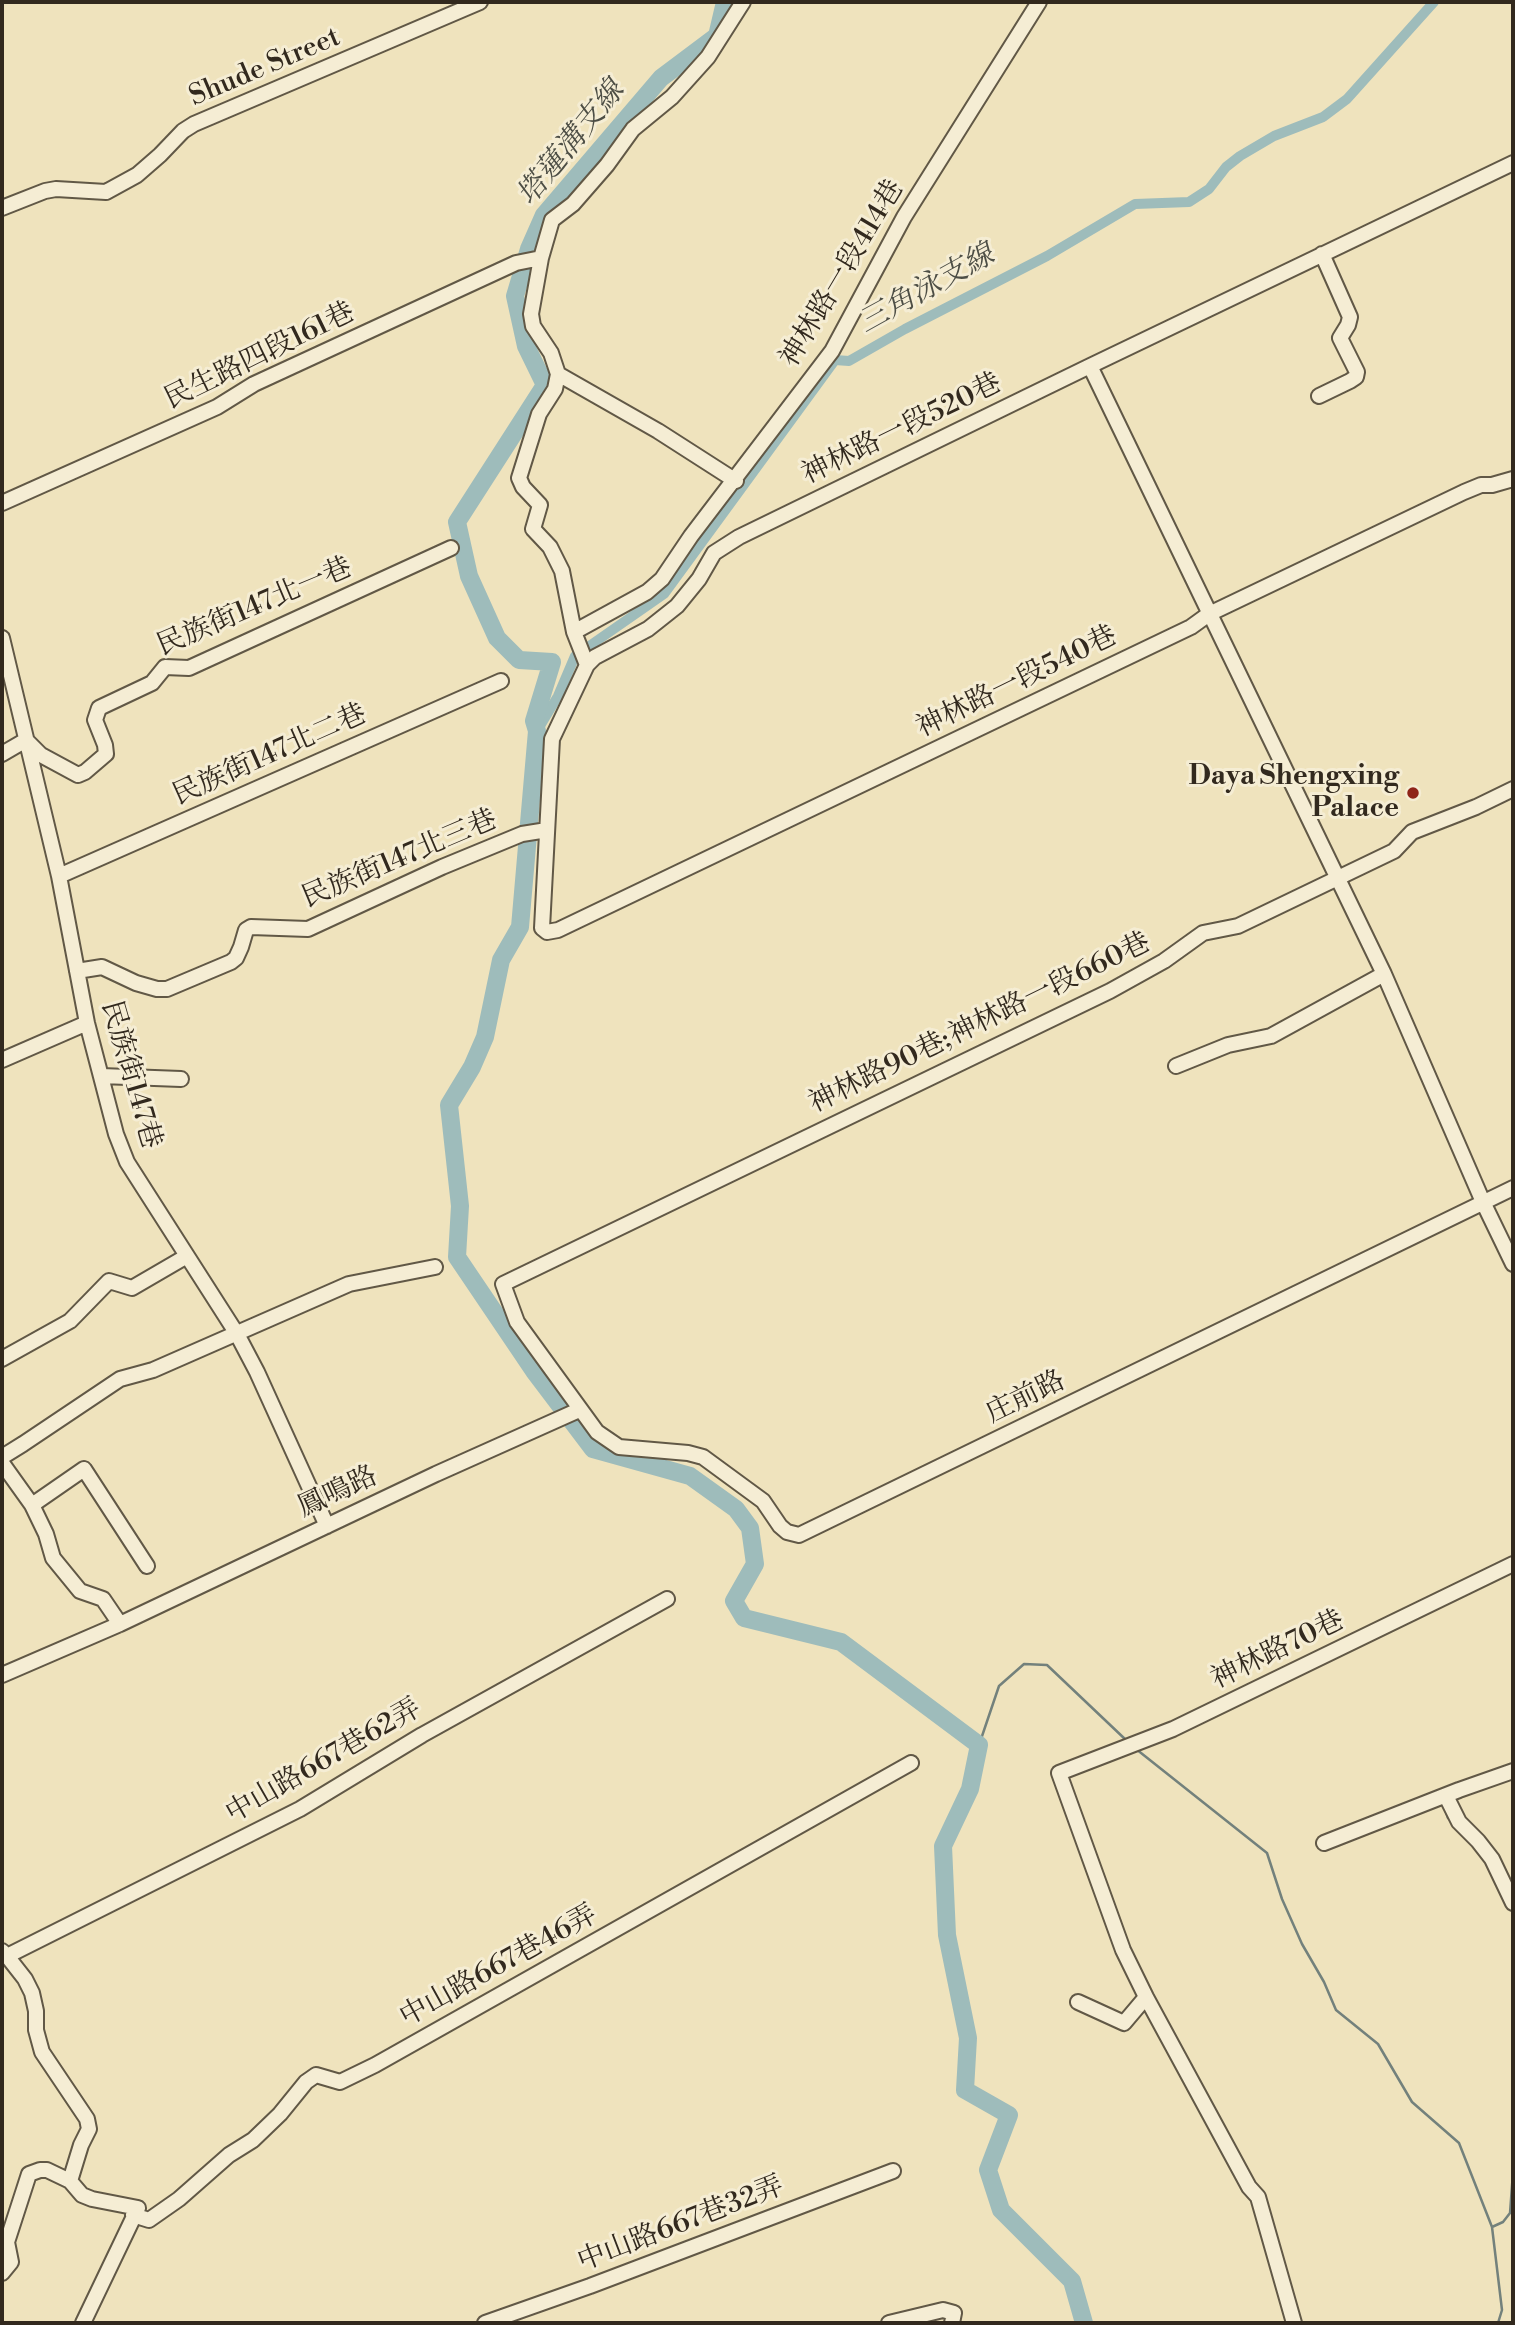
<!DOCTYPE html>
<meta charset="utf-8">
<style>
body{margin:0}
#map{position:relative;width:1515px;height:2325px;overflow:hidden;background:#efe3bd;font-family:"Libre Bodoni",serif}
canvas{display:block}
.frame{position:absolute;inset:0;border:4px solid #32291e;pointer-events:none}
</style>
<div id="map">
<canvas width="1515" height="2325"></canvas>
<div class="frame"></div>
</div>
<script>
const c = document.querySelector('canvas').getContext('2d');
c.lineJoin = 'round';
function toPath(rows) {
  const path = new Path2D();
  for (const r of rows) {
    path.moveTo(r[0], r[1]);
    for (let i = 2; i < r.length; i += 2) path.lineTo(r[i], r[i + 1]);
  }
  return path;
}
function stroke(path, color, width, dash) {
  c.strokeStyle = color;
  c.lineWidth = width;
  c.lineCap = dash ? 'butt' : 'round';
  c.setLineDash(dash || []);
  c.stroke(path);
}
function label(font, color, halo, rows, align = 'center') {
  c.font = font + ' "Libre Bodoni","Noto Serif TC",serif';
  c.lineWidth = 6;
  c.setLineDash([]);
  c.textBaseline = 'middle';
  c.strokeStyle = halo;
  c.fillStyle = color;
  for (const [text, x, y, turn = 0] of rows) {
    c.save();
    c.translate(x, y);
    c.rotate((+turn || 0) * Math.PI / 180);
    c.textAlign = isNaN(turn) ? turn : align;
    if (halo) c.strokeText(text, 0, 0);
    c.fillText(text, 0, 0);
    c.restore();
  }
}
stroke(toPath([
 [979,1745,999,1686,1024,1664,1047,1665,1126,1740],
 [1136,1749,1267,1853,1282,1899,1302,1944,1324,1982,1336,2010,1378,2044,1412,2102,1459,2143,1492,2227,1502,2310,1498,2323],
 [1445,1809,1448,1818,1452,1821],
 [1492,2227,1503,2222,1510,2213,1513,2172]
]), '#73817c', 2.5);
stroke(toPath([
 [537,731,558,696,575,656,664,594,835,360,849,361,905,329,1047,256,1135,204,1189,202,1209,189,1226,167,1240,156,1274,136,1323,117,1347,99,1434,2]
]), '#9ebcbb', 10);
stroke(toPath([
 [725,2,717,36,661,78,544,215,529,249,515,296,526,346,545,385,457,522,469,576,497,638,519,660,552,662,534,721,537,731,520,927,501,960,485,1037,472,1067,449,1105,460,1206,457,1257,534,1371,593,1449,690,1476,736,1509,750,1528,755,1564,734,1601,744,1618,841,1642,979,1745,970,1789,943,1846,947,1935,968,2038,965,2090,1009,2115,988,2170,1001,2210,1072,2281,1084,2323]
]), '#9ebcbb', 18);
const minor = toPath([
 [1513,163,1090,366,739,537,714,553,699,579,677,606,648,629,595,657,587,665,552,739,542,928,547,932,558,930,1191,627,1209,614,1464,492,1481,485,1492,485,1513,479],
 [2,208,45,191,56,189,106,192,137,175,160,155,183,131,194,124,480,2],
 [1090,366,1384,974,1483,1202,1513,1264],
 [558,374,658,431,736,481],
 [1319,396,1350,381,1356,377,1357,372,1340,338,1348,325,1350,317,1322,254],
 [2,503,217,407,254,384,516,263,541,258],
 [574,632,647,592,662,579,691,536,832,351,904,217,1039,2],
 [2,638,59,876,87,1023,116,1134,127,1162,237,1334,257,1372,327,1526],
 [587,665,574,632,562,571,550,547,533,529,540,505,523,487,519,478,539,414,555,389,558,374,551,353,533,326,531,314,541,258,552,220,573,204,607,165,633,129,672,97,708,57,743,2],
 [2,754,26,740,41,755,78,775,85,772,106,754,105,745,95,720,99,708,152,683,165,667,189,668,451,548],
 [1513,789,1476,807,1412,832,1394,851,1238,926,1203,933,1164,961,1110,991,503,1284,517,1322,597,1432,619,1447,688,1453,703,1457,763,1501,780,1526,787,1532,799,1535,1513,1188],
 [59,876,501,681],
 [77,971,102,967,136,983,157,989,167,989,231,962,236,958,241,947,246,930,251,927,308,929,442,867,522,834,547,830],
 [2,1060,87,1023],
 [1176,1066,1228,1045,1271,1036,1384,974],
 [101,1076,181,1079],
 [2,1359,70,1321,109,1281,132,1288,187,1256],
 [2,1457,23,1444,120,1379,153,1370,349,1284,435,1267],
 [2,1463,32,1505,46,1534,53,1558,80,1591,103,1599,120,1624],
 [32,1505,84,1469,147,1566],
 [2,1675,120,1624,436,1474,579,1410],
 [1446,1796,1459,1822,1478,1841,1492,1859,1513,1903],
 [1324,1843,1459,1790,1513,1771],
 [2,1951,7,1956,300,1809,422,1735,667,1599],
 [7,1956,25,1979,32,1993,36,2011,36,2030,42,2052,87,2119,89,2129,81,2145,70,2181],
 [1078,2002,1124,2023,1146,1997],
 [133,2215,149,2220,179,2199,229,2155,253,2140,280,2114,306,2082,316,2075,340,2082,375,2065,911,1763],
 [2,2273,11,2262,7,2242,29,2174,40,2170,47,2170,70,2181,82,2195,92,2199,138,2208,83,2323],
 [485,2323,590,2286,893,2171],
 [889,2323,943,2310,954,2313,952,2323],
 [1294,2323,1258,2197,1249,2187,1146,1997,1123,1950,1059,1773,1173,1729,1513,1564]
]);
stroke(minor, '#615846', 18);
stroke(minor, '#f5edd4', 14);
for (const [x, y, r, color] of [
 [1413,793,7,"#8f2418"]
]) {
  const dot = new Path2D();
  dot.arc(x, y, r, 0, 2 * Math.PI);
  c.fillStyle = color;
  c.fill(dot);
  stroke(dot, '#f5edd4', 2.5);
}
label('28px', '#32291e', '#f5edd4', [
 ["Shude Street",265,68,-23],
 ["神林路一段414巷",843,274,-59],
 ["民生路四段161巷",260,357,-26],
 ["神林路一段520巷",902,430,-26],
 ["民族街147北一巷",255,608,-23],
 ["神林路一段540巷",1017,683,-26],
 ["民族街147北二巷",270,756,-24],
 ["民族街147北三巷",400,860,-23],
 ["神林路90巷;神林路一段660巷",980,1024,-26],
 ["民族街147巷",130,1075,74],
 ["庄前路",1026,1398,-26],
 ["鳳鳴路",338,1493,-25],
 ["神林路70巷",1278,1651,-26],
 ["中山路667巷62弄",324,1762,-30],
 ["中山路667巷46弄",499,1967,-29],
 ["中山路667巷32弄",681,2225,-21]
]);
label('bold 28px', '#32291e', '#f5edd4', [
 ["Daya Shengxing",1399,777],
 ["Palace",1399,809]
], 'right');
label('italic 30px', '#4d4e45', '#f5edd4', [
 ["塔蓮溝支線",572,144,-51],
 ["三角泳支線",927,290,-29]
]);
</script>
